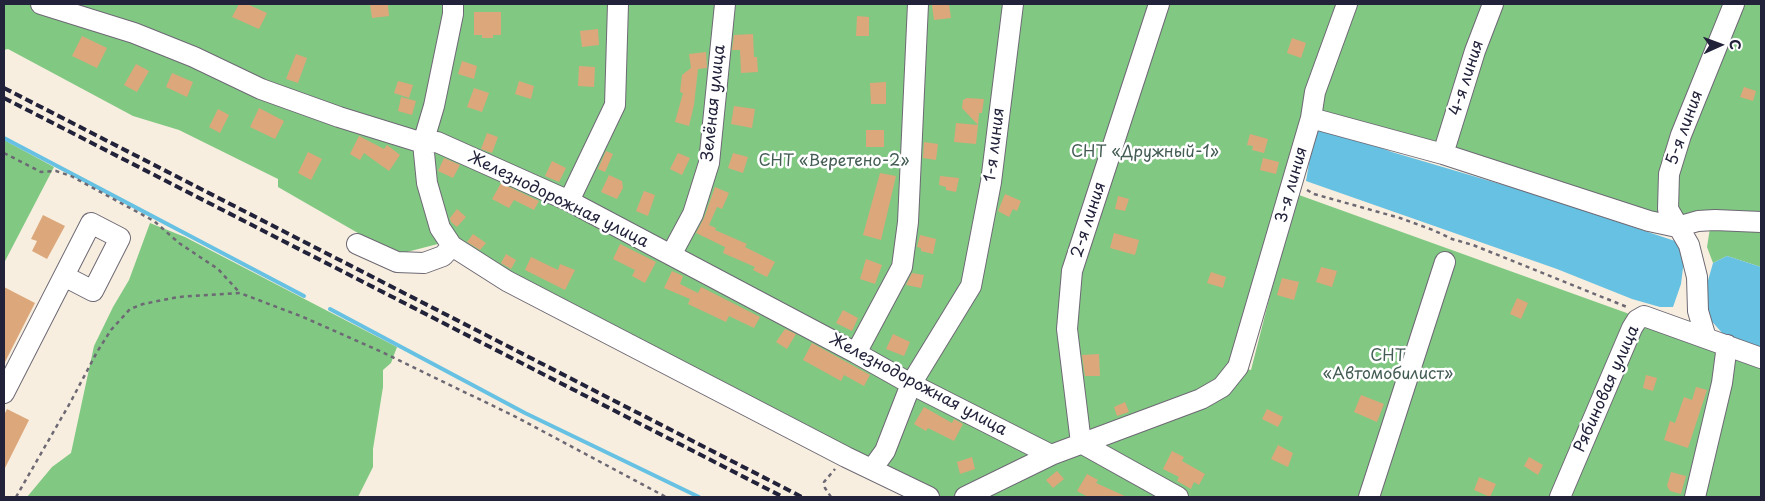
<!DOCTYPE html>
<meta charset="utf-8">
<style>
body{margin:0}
#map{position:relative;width:1765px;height:501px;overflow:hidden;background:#f8eedf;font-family:"Playpen Sans",sans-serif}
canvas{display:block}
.frame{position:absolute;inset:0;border:5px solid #22223b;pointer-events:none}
.north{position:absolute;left:1695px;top:20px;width:50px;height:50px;-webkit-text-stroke:4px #fff;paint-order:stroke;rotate:88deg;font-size:14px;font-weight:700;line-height:20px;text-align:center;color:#22223b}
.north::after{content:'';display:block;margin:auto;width:18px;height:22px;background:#22223b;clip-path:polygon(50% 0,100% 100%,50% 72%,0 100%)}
</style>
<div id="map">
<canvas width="1765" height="501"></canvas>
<div class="frame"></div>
<div class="north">С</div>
</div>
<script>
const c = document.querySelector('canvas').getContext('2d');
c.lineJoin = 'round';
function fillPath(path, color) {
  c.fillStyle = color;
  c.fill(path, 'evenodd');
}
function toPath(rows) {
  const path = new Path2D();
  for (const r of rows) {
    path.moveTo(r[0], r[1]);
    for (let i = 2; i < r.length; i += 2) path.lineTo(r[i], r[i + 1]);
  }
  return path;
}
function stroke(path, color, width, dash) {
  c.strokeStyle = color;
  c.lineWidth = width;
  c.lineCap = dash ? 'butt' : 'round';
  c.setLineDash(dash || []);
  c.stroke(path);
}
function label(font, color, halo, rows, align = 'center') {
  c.font = font + ' "Playpen Sans",sans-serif';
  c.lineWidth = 5;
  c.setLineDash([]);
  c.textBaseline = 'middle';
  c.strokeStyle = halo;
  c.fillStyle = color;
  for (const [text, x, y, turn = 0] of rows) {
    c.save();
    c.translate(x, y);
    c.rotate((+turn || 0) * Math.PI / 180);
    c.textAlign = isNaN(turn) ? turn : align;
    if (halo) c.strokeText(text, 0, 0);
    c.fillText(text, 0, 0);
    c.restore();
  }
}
fillPath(toPath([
 [4,4,1761,4,1761,222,1677,227,1312,118,1238,367,1251,370,1284,241,1299,195,1685,334,1761,364,1761,497,941,497,768,409,501,270,457,239,403,253,377,244,278,187,278,179,179,130,133,116,8,49,4,50],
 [4,140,54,167,4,263],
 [150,223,185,237,397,347,391,363,383,370,383,387,373,449,373,467,358,497,27,497,52,467,71,453,94,346,113,307,129,280],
 [1710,228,1761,231,1761,267,1727,256,1713,263,1707,247]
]), '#81c883');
fillPath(toPath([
 [1325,127,1392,152,1534,194,1675,241,1682,246,1684,260,1681,284,1673,307,1660,307,1632,299,1557,269,1306,181,1311,152,1317,128],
 [1727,256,1761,267,1761,348,1724,335,1707,316,1707,284,1713,263]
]), '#66c1e3');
stroke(toPath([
 [4,138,304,296],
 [330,309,525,413,699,497]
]), '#66c1e3', 4);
fillPath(toPath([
 [239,4,247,4,267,13,259,29,232,17],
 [370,4,388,4,389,16,372,18],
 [949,4,951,18,934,20,932,5],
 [474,12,501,12,501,35,493,35,493,38,482,38,482,35,474,35],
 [857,16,869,17,869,36,856,36],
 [598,29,599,45,582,47,580,31],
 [753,34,754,57,757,57,758,72,741,73,740,50,732,50,734,35],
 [82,36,107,48,97,68,72,56],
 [1292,38,1306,43,1301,58,1287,53],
 [706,52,707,68,698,69,694,105,689,126,675,122,683,93,680,92,682,75,691,68,689,54],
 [296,54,307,58,298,83,286,79],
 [462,61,477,66,474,79,458,74],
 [136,64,149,71,137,92,124,85],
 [579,66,595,67,594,87,578,86],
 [172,73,193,82,187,97,166,87],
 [398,81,413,85,409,98,394,93],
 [519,81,534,86,531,99,515,94],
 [886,82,886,104,871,104,870,83],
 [1744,87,1756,91,1753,101,1740,97],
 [474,88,489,93,482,112,467,107],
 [401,97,416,101,412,115,398,111],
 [967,98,984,99,982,113,979,113,978,125,962,108,963,100],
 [734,106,755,109,752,128,731,124],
 [259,108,284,121,275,139,250,127],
 [218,109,229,115,220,133,209,127],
 [956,123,978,125,976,144,954,142],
 [866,130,884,130,884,147,866,147],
 [487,133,498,137,492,153,481,149],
 [1250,134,1268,139,1264,153,1252,150,1253,146,1247,145],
 [359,136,384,149,387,145,400,155,389,171,364,153,360,160,350,154],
 [924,142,938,144,936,160,923,158],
 [606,151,613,154,605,172,598,169],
 [308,152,322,159,311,180,298,173],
 [678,153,690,158,682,175,670,169],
 [733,153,748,157,743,173,728,168],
 [444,158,460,165,453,178,438,171],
 [1263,158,1279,162,1276,174,1260,170],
 [552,161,566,168,559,182,545,176],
 [880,173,896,176,881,240,863,235],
 [609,175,622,181,623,188,617,199,601,192],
 [940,176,959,178,956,192,946,190,946,187,939,185],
 [501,183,539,201,534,210,514,200,509,208,492,199],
 [715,187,729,193,722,209,717,207,709,225,716,228,715,230,747,244,745,247,775,262,767,277,753,270,755,267,723,253,725,247,696,233,704,218],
 [644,191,655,195,648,216,636,211],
 [1005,194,1021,201,1017,211,1013,209,1009,217,998,211],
 [1118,196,1129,199,1125,211,1115,209],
 [457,209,466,217,457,227,451,222,450,218],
 [43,215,65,226,47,259,32,251,37,241,31,239],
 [1114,233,1139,240,1135,255,1110,248],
 [473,234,486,243,480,250,467,242],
 [920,235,936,239,933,254,921,251,921,248,917,247],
 [620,244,656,262,645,283,632,276,635,270,613,259],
 [506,254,516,260,511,269,501,263],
 [531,257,558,270,560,264,575,270,565,290,525,270],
 [866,259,882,265,875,284,860,279],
 [1321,267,1337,271,1332,287,1316,282],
 [672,271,683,276,680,284,698,293,701,287,760,317,754,328,729,316,726,322,688,304,690,299,664,288],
 [1211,272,1226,277,1223,288,1207,283],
 [912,273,924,275,921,288,906,285],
 [1282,278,1299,282,1294,300,1277,295],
 [4,287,35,303,4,364],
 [1517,298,1528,303,1521,319,1510,314],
 [843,310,858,318,852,331,836,323],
 [785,329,796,334,787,349,776,342],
 [893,334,910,342,904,356,886,349],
 [812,343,870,375,864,386,844,375,841,381,803,360],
 [1099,354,1100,376,1085,376,1082,355],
 [1646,375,1657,378,1653,391,1643,388],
 [1696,387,1707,390,1688,448,1664,440,1670,421,1675,423,1684,397,1692,400],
 [1361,395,1384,404,1377,422,1354,412],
 [1125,402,1129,412,1117,416,1114,407],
 [924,407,952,423,954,419,963,424,954,441,928,428,926,431,914,424],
 [7,409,29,420,4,470,4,415],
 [1267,409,1283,417,1278,427,1262,419],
 [1278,445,1293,453,1288,467,1271,459],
 [1172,451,1184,457,1182,461,1205,474,1199,485,1194,482,1191,489,1177,481,1179,477,1163,469],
 [972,457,975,469,960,474,957,462],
 [1529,457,1543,465,1538,475,1524,466],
 [1057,471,1064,479,1053,488,1046,480],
 [1671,472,1686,476,1681,494,1670,491,1667,486],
 [1087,474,1098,480,1096,483,1127,497,1088,497,1077,491],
 [1479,477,1496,484,1490,497,1474,490]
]), '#dca87b');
const minor = toPath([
 [41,4,134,33,194,57,261,89,339,117,423,143,437,142,569,201,856,353,911,384,1051,455],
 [453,4,453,14,434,106,423,143,427,183,440,228,452,246,507,281,846,457,929,497],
 [1311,118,1443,154,1649,221,1677,227,1698,221,1715,220,1761,222],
 [1443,154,1475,51,1493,4],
 [569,201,615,105,618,4],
 [357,244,397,262,424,263,443,256,452,246],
 [671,255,693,214,709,163,725,4],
 [1706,338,1698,311,1697,277,1689,245,1668,209,1669,174,1681,135,1734,4],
 [856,353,902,267,908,222,918,4],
 [4,393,91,223,120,238,93,291,64,276],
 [1081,443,1067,329,1072,271,1159,4],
 [1081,443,1178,497],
 [872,469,885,451,911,384,971,286,991,182,1013,4],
 [965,497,1051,455,1201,399,1222,387,1238,367,1311,118,1315,92,1347,4],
 [1369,497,1445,262],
 [1560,497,1632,328,1637,320,1644,316,1761,358],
 [1695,497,1722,383,1727,345]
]);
stroke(minor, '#6d6974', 22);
stroke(toPath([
 [4,153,41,172,56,171,71,176,154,221,179,243,218,269,240,293],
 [1307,190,1314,194,1400,218,1433,230,1452,239,1473,245,1627,307],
 [16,497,70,403,97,352,111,330,130,309,143,304,178,297,240,293,303,317,382,352,518,418,666,497],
 [831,497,825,488,824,482,835,469]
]), '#6d6974', 2.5, [4, 4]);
stroke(minor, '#fff', 20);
stroke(toPath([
 [4,88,802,497],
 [4,98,783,497]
]), '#22223b', 4, [8, 4]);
label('16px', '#22223b', '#fff', [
 ["4-я линия",1467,78,-72],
 ["Зелёная улица",714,103,-84],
 ["5-я линия",1685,128,-70],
 ["1-я линия",995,145,-83],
 ["3-я линия",1292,185,-74],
 ["Железнодорожная улица",558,200,26],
 ["2-я линия",1089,220,-72],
 ["Железнодорожная улица",918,385,28],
 ["Рябиновая улица",1607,389,-66]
]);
label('16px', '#435c54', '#fff', [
 ["СНТ «Дружный-1»",1145,153],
 ["СНТ «Веретено-2»",834,162],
 ["СНТ",1388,357],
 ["«Автомобилист»",1388,375]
]);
</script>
